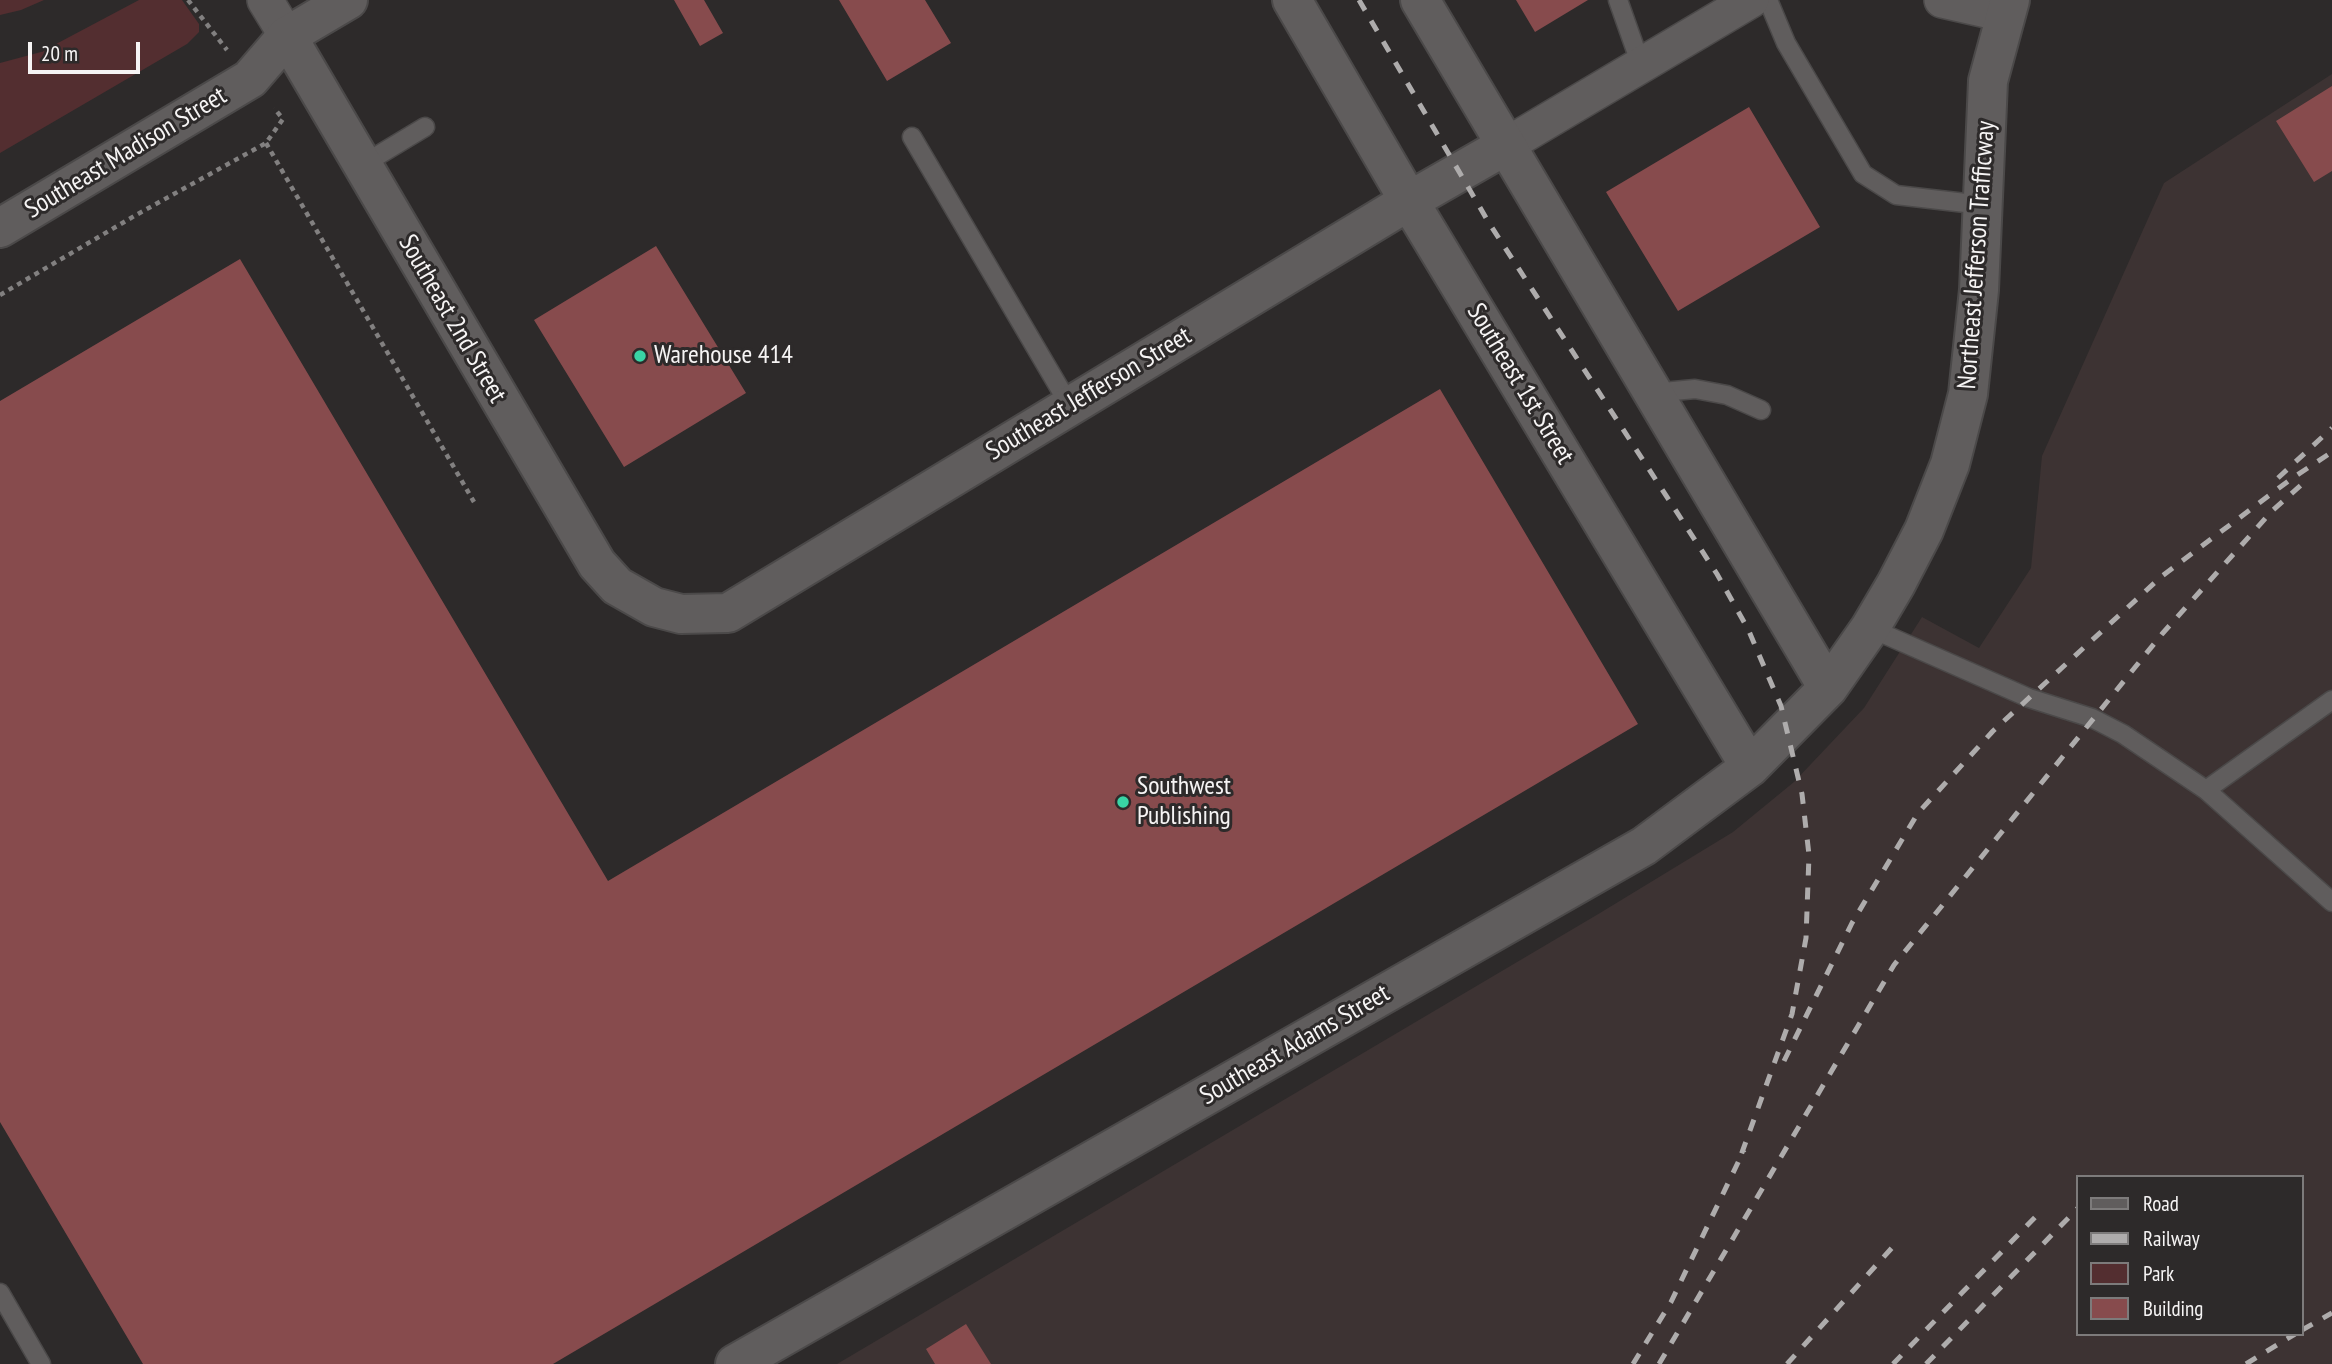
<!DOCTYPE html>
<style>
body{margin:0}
#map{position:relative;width:2332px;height:1364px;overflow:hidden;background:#2d2a2a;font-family:"PT Sans Narrow",sans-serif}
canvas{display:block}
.legend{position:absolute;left:2076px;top:1175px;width:228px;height:161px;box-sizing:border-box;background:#2d2a2a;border:2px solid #7d7b7b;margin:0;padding:9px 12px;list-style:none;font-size:21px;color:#f6f4f4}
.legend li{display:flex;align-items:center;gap:14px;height:35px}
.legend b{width:35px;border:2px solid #7d7b7b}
.scale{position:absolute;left:28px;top:42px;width:112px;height:32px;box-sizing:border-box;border:4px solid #f6f4f4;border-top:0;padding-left:9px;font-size:21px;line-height:24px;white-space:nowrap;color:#f6f4f4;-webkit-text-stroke:5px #2d2a2a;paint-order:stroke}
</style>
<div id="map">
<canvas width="2332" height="1364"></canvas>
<ul class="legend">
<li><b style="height:9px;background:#605d5d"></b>Road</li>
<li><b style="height:9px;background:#aeacac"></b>Railway</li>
<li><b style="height:19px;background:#532e30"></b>Park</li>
<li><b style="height:19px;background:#874b4d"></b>Building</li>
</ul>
<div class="scale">20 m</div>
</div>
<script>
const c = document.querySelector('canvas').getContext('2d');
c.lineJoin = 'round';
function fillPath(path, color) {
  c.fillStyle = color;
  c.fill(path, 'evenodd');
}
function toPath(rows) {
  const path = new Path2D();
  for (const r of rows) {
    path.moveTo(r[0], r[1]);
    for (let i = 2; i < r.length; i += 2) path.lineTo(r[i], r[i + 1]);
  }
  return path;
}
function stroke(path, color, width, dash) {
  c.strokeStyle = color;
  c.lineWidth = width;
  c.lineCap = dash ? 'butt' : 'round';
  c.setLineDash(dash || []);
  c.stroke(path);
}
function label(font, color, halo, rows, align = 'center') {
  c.font = font + ' "PT Sans Narrow",sans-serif';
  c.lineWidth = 6;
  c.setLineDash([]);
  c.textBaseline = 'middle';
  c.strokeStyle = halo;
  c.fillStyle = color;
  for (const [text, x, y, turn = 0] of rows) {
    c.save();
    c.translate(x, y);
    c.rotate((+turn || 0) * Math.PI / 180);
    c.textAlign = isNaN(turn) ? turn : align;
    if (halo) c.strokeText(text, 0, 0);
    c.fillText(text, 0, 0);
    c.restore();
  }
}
fillPath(toPath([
 [2332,74,2332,1364,837,1364,1600,913,1733,832,1794,782,1864,708,1922,617,1979,648,2031,568,2042,456,2164,183],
 [2078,1177,2302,1177,2302,1334,2078,1334]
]), '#3d3333');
fillPath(toPath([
 [0,0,44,0,21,10,0,15],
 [139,0,182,0,199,24,199,32,187,44,0,153,0,63,41,52]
]), '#532e30');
fillPath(toPath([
 [674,0,704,0,723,33,700,46],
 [839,0,925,0,951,43,887,81],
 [1516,0,1588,0,1535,32],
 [2332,86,2332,171,2314,182,2276,121],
 [1749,107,1820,227,1678,311,1606,192],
 [656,246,746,393,624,467,534,320],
 [240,259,608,881,1440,389,1638,724,553,1364,143,1364,0,1122,0,401],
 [966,1324,991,1364,935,1364,926,1349]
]), '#874b4d');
const lane = toPath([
 [1618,0,1641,65],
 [1768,0,1786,43,1863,174,1896,195,1983,205],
 [912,137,1070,406],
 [362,165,425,127],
 [1652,393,1695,389,1727,395,1761,410],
 [1870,628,2029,698,2092,718,2123,734,2206,790,2332,902],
 [2206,790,2332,700],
 [0,1293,41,1364]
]);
const street = toPath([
 [265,0,287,36],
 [1942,0,2004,14],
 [1505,146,1751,0]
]);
const secondary = toPath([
 [1292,0,1409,201,1750,767],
 [1420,0,1828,688],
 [287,36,597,564,617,586,654,607,681,614,728,613,1409,201,1505,146],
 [0,228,250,79,287,36,348,0],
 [735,1364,1644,846,1750,767,1828,688,1870,628,1896,584,1924,530,1950,464,1968,394,1979,290,1988,81,2010,0]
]);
stroke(lane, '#4b4949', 21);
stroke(street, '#4b4949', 38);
stroke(secondary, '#4b4949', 42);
stroke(toPath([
 [188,0,227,50],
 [266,143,474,502],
 [0,295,136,215,266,143,283,119,274,108]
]), '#828080', 4.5, [5, 5]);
stroke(lane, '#605d5d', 18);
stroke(street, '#605d5d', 35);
stroke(secondary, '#605d5d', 38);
stroke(toPath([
 [1359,0,1489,223,1717,574,1748,629,1781,706,1802,794,1809,855,1806,938,1792,1014,1740,1158],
 [2278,478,2332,428],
 [1784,1061,1852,923,1918,813,1993,731,2162,576,2291,479,2332,452],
 [2302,1330,2332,1313],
 [1633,1364,1671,1302,1744,1150],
 [1659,1364,1894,965,2162,634,2272,511,2308,479],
 [1787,1364,1899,1240],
 [1893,1364,2043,1209],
 [1926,1364,2078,1208],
 [2246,1364,2295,1334]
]), '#aeacac', 5, [12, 12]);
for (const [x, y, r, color] of [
 [640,356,7,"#39d4a5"],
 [1123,802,7,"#39d4a5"]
]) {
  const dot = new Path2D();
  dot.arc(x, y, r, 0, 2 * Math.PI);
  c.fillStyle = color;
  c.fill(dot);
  stroke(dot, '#2d2a2a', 2.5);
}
label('26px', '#f6f4f4', '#2d2a2a', [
 ["Southeast Madison Street",126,153,-31],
 ["Northeast Jefferson Trafficway",1977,255,-86],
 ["Southeast 2nd Street",452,319,60],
 ["Southeast 1st Street",1520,384,59],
 ["Southeast Jefferson Street",1089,394,-31],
 ["Southeast Adams Street",1295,1045,-30]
]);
label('26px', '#f6f4f4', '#2d2a2a', [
 ["Warehouse 414",654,356],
 ["Southwest",1137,787],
 ["Publishing",1137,817]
], 'left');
</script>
